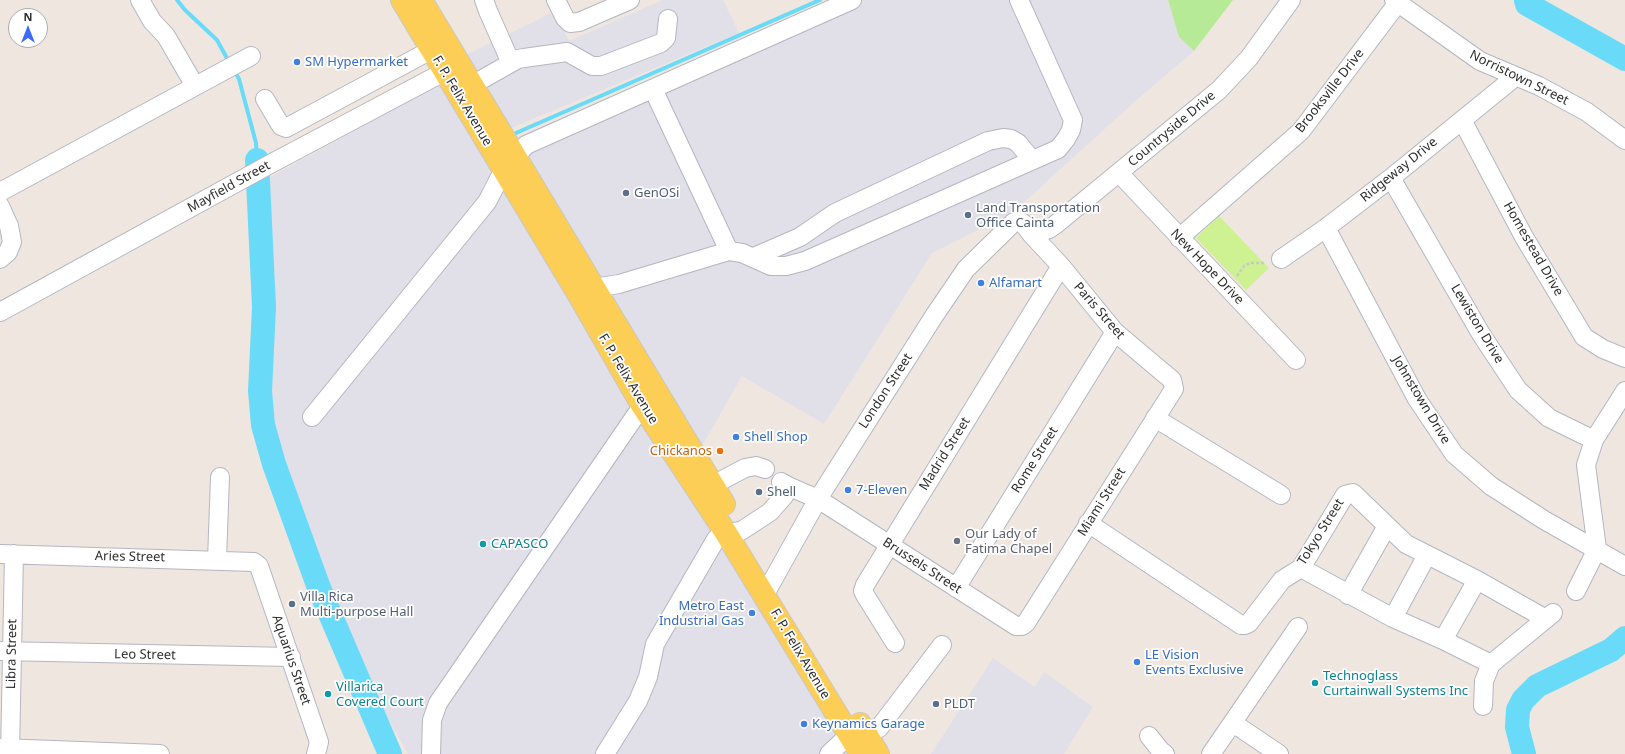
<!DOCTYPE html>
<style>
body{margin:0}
#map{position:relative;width:1625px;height:754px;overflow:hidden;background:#efe7df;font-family:"Noto Sans",sans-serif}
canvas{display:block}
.north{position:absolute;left:8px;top:8px;width:40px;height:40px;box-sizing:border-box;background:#fff;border:1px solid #ababab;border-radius:50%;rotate:0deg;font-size:11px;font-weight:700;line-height:16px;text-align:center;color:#2d2d2d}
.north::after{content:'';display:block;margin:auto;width:14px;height:18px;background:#3c6aff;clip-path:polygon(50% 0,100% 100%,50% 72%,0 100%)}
</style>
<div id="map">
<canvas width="1625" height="754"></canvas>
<div class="north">N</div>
</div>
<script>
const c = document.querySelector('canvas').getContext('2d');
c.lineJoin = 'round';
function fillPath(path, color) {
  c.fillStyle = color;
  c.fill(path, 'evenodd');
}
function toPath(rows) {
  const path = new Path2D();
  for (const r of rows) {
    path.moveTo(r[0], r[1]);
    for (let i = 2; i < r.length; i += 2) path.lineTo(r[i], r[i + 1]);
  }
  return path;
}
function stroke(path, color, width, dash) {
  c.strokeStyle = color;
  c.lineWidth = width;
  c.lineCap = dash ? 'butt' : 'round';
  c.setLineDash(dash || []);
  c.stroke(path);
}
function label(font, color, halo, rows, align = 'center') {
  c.font = font + ' "Noto Sans",sans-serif';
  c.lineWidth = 3.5;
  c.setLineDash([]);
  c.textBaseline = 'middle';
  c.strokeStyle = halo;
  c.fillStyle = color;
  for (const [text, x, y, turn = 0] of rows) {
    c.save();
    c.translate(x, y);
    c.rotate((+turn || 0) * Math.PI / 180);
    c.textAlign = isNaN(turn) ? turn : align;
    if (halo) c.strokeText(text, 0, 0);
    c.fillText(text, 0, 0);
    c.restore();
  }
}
fillPath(toPath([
 [663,0,723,0,739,33,509,129,464,56,555,11,569,41],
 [834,0,1168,0,1179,37,1194,51,1141,96,1012,213,932,253,824,424,742,376,702,446,515,138,742,41],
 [440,84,850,754,408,754,348,648,285,461,275,427,268,387,275,278,267,179],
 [993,658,1035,687,1044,672,1093,707,1064,754,931,754]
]), '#e1dfe8');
fillPath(toPath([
 [1168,0,1233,0,1194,51,1179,37]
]), '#b7ea97');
fillPath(toPath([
 [1219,216,1269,268,1246,290,1196,238]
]), '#cef292');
stroke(toPath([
 [177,0,185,10,217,40,229,62],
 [234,70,239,79,256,143,257,160],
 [516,133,820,0]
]), '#6adaf9', 4);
stroke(toPath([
 [1526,0,1527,4,1625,59],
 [257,160,264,307,260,391,263,425,274,464,319,588,390,754],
 [1524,754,1517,727,1518,710,1523,700,1537,686,1611,650,1625,638]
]), '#6adaf9', 24);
const minor = toPath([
 [140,0,152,21,166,36,195,86],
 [484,0,488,11,511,63],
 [556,0,565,18,570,23,579,22,630,0],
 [1394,0,1480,61,1539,86,1587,112,1625,140],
 [472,85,518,59,524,58,567,52,592,66,601,66,661,43,666,38,668,19],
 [653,89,729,251],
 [265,99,281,126,286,128,444,43],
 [1462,120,1524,237,1584,337,1603,349,1625,358],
 [1119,173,1296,360],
 [1391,178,1481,334,1518,390,1549,418,1594,440],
 [0,192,251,56],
 [0,206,9,226,12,242,8,252,0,259],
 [1326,228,1417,399,1454,454,1491,486,1544,520,1625,566],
 [1032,235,1049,229,1055,225,1219,90,1249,58,1291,0],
 [1179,238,1301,131,1400,0],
 [754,257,800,237,835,213,988,141,1003,138,1011,139,1018,143,1032,160],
 [1281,259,1326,228,1391,178,1515,77],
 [583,293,594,288,619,284,729,251,742,253,771,266,786,266,805,261,1058,149,1066,139,1071,130,1073,120,1019,0],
 [0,312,274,162,457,65],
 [312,417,487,202,503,171,526,145,852,0],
 [1155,418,1281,495],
 [701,492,713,485,745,468,756,466,765,469],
 [1088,523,1241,625,1245,625,1249,623,1282,580,1301,568,1345,495,1353,493,1406,544,1477,580,1546,619],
 [0,554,254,562,259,566,319,742,316,754],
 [217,560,220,477],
 [1301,568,1393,618,1443,640,1491,664],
 [956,588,1115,332],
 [1576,591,1597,549,1586,465,1594,440,1625,391],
 [1348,595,1387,526],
 [764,596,818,499,934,316,966,269,1014,222,1019,221,1023,223,1032,235,1061,266,1115,332,1172,380,1173,384,1174,389,1026,623,1022,626,1016,626,818,499,790,487],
 [1393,618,1427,555],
 [1443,640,1477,580],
 [895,643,865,595,863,591,865,585,1061,266],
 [0,651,291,657],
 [1483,706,1484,681,1491,664,1553,613],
 [1233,723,1279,754],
 [866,735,879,728,942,645],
 [1149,736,1161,751,1165,754],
 [0,748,160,754],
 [10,754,14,554],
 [431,754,432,720,438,703,649,396],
 [605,754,638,701,648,677,655,644,716,539,726,533,741,531,770,512,784,496,790,487,781,482],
 [829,754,849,735],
 [1211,754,1298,627]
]);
const major = toPath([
 [402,0,579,295,642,405,726,533,861,754],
 [421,0,724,504],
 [860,724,878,754]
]);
stroke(minor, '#b3b6c2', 20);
stroke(major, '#c8c8c8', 24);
stroke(toPath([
 [1237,276,1244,266,1250,263,1266,263]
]), '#c8c8c8', 2.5, [3, 2]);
stroke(minor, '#fff', 18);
stroke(major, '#fdce56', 22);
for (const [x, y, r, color] of [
 [297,62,4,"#3f7fe0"],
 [626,193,4,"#5c6f8a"],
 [968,215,4,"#5c6f8a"],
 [981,283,4,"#3f7fe0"],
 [736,437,4,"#3f7fe0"],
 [720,451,4,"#e8710a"],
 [848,490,4,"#3f7fe0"],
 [759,492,4,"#5c6f8a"],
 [957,541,4,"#6b7280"],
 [483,544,4,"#0f9aa8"],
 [292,604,4,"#5c6f8a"],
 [752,613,4,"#3f7fe0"],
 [1137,662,4,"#3f7fe0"],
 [1315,683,4,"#0f9aa8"],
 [328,694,4,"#0f9aa8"],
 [936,704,4,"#5c6f8a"],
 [804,724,4,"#3f7fe0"]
]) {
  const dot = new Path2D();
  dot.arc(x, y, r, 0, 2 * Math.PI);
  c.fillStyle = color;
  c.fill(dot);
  stroke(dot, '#fff', 1.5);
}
label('13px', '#366cbe', '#fff', [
 ["SM Hypermarket",305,62],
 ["Alfamart",989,283],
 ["Shell Shop",744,437],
 ["7-Eleven",856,490],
 ["Metro East",744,606,"right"],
 ["Industrial Gas",744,621,"right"],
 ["LE Vision",1145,655],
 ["Events Exclusive",1145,670],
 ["Keynamics Garage",812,724]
], 'left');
label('13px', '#2d2d2d', '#fff', [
 ["Norristown Street",1519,78,26],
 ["Brooksville Drive",1330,91,-52],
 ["F. P. Felix Avenue",462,101,59],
 ["Countryside Drive",1172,129,-40],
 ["Ridgeway Drive",1399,170,-39],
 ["Mayfield Street",229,187,-29],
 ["Homestead Drive",1533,249,60],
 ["New Hope Drive",1207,267,46],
 ["Paris Street",1099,311,49],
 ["Lewiston Drive",1477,324,59],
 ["F. P. Felix Avenue",628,379,59],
 ["London Street",886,391,-57],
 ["Johnstown Drive",1421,400,59],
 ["Madrid Street",945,454,-58],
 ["Rome Street",1035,460,-58],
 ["Miami Street",1102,502,-58],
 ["Tokyo Street",1321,532,-58],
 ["Aries Street",130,557,1],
 ["Brussels Street",922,566,33],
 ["Libra Street",12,654,-89],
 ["F. P. Felix Avenue",800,654,59],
 ["Leo Street",145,655,1],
 ["Aquarius Street",291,660,71]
]);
label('13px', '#4e5e75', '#fff', [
 ["GenOSi",634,193],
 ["Land Transportation",976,208],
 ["Office Cainta",976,223],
 ["Shell",767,492],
 ["Villa Rica",300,597],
 ["Multi-purpose Hall",300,612],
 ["PLDT",944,704]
], 'left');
label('13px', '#c56008', '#fff', [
 ["Chickanos",712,451]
], 'right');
label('13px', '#5b616d', '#fff', [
 ["Our Lady of",965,534],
 ["Fatima Chapel",965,549]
], 'left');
label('13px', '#0d838f', '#fff', [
 ["CAPASCO",491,544],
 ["Technoglass",1323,676],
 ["Curtainwall Systems Inc",1323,691],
 ["Villarica",336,687],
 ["Covered Court",336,702]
], 'left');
</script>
